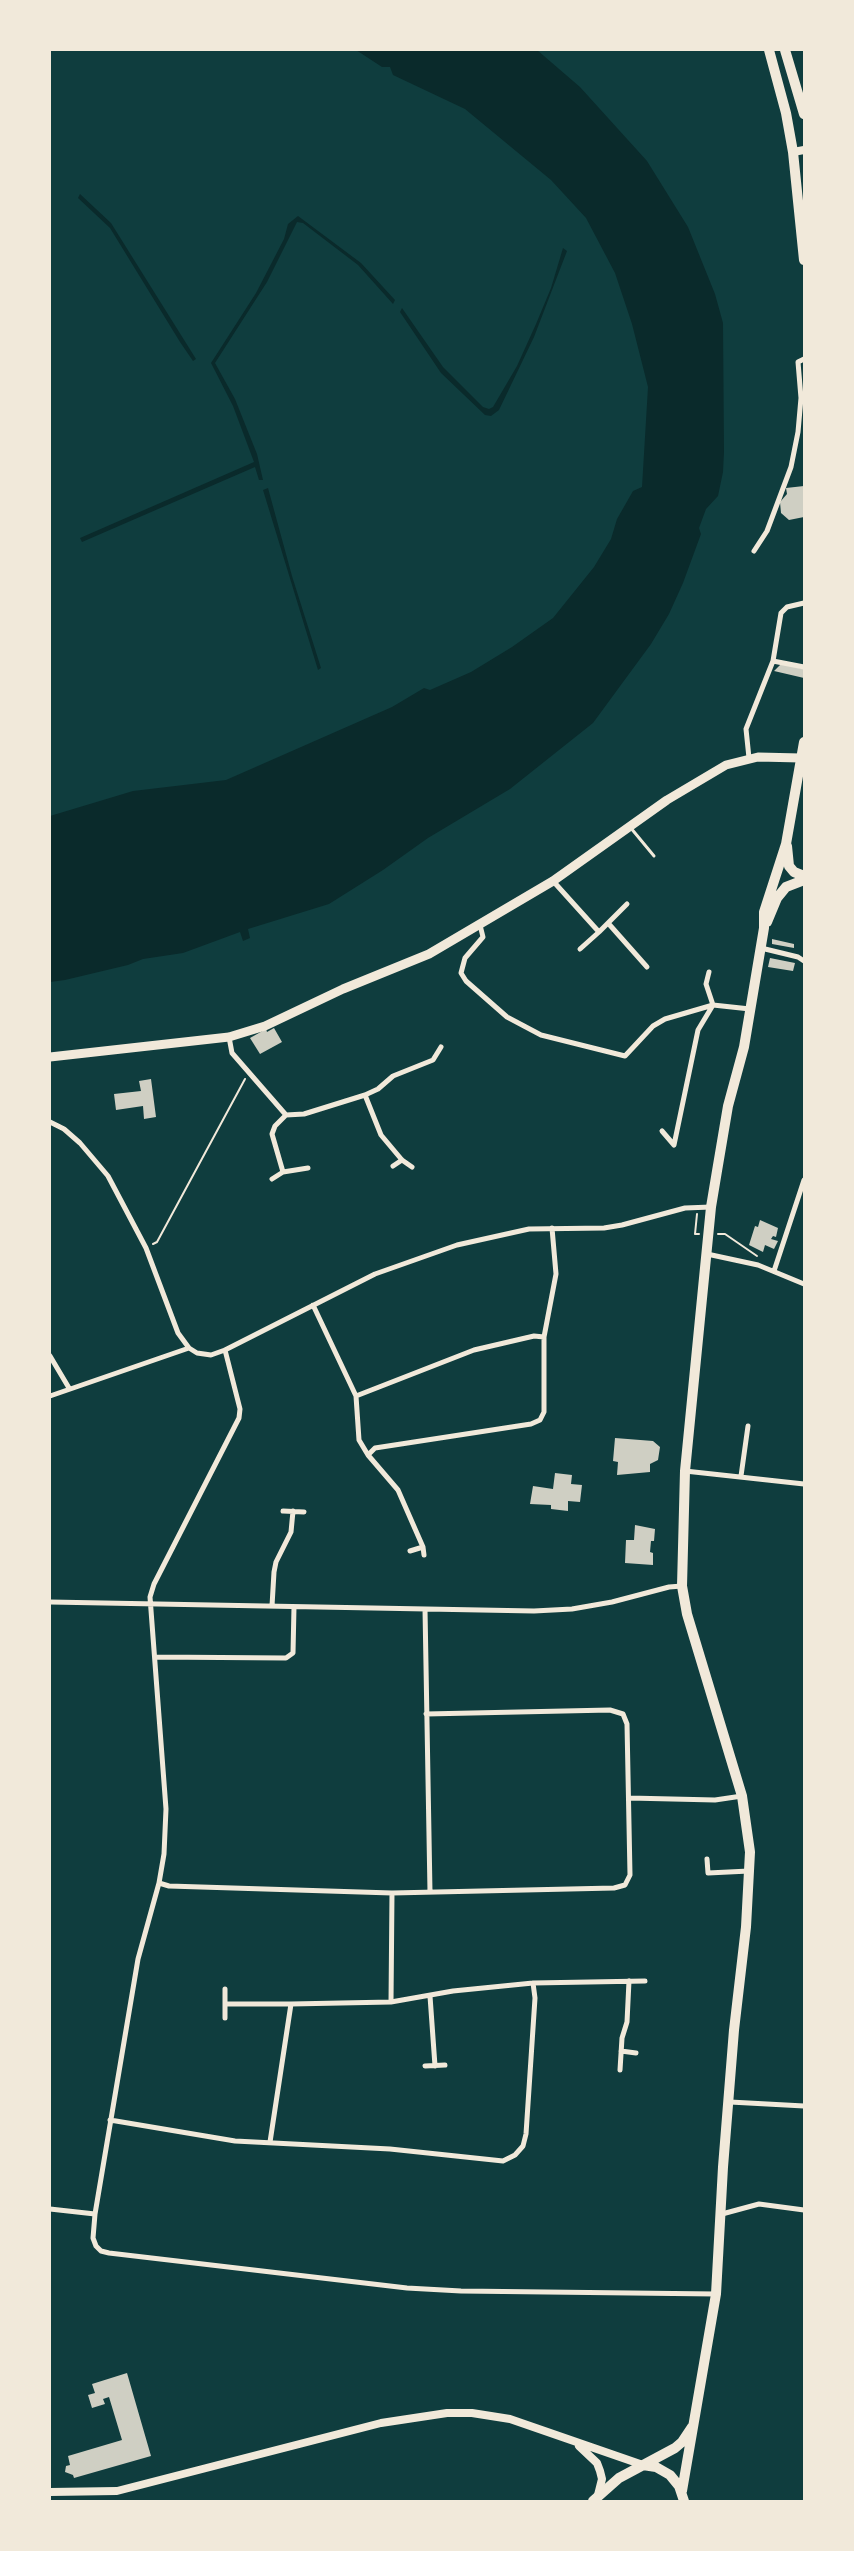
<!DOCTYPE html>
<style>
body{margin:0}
#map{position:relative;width:854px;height:2551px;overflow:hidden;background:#0f3d3e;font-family:Karla,sans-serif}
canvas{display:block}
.frame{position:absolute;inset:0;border:51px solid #f1e9da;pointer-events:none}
</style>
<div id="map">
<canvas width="854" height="2551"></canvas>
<div class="frame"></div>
</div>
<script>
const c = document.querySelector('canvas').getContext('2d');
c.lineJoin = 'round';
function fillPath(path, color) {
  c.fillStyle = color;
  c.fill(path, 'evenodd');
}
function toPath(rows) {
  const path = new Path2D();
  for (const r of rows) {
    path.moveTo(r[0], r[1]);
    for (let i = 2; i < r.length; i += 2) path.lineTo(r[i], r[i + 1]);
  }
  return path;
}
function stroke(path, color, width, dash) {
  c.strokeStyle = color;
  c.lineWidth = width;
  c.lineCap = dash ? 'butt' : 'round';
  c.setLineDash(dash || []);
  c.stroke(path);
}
fillPath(toPath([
 [356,50,537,50,580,87,647,161,688,227,715,294,723,323,724,452,723,472,718,496,706,509,699,528,701,534,683,583,669,614,651,644,593,723,510,789,428,838,383,870,329,904,248,929,250,938,243,941,240,932,183,953,143,959,128,965,65,980,50,982,50,816,133,791,226,780,392,707,424,688,430,690,471,672,512,647,553,618,594,567,611,539,617,519,633,491,642,487,648,387,632,324,615,273,586,218,551,180,465,109,393,75,390,67,382,67],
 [80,194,111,223,196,359,193,361,180,342,110,228,78,198],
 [298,216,361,263,395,300,393,304,358,265,303,223,297,222,267,282,215,363,235,399,257,454,263,480,259,480,255,467,82,542,80,538,254,462,233,406,211,363,256,293,284,239,288,224],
 [563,248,567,251,534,337,499,410,491,416,485,415,441,373,400,312,402,308,443,367,483,407,489,409,493,407,517,366,536,324,551,288],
 [268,488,292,576,321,668,318,670,263,490]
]), '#0a2a2b');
fillPath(toPath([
 [804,486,804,517,789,520,781,513,780,502,787,494,786,488],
 [781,664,804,669,804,678,774,671],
 [772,939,794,944,794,948,772,944],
 [770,958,795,963,793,971,768,967],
 [274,1028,282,1042,260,1054,250,1038,266,1029,267,1032],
 [151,1079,156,1117,144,1119,143,1106,116,1110,114,1094,141,1091,139,1081],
 [760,1220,778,1228,776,1237,773,1236,771,1239,778,1241,774,1249,765,1245,763,1252,749,1245,755,1226,758,1227],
 [615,1438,653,1441,660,1447,658,1460,650,1464,650,1472,617,1475,618,1462,613,1461],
 [555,1473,572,1475,571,1484,582,1485,580,1502,568,1501,568,1511,551,1509,551,1505,530,1504,533,1486,553,1489],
 [635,1525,655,1529,654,1541,651,1541,650,1552,653,1553,653,1565,625,1563,626,1540,634,1540],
 [127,2373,151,2456,74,2478,73,2475,65,2472,66,2466,70,2465,68,2456,122,2440,109,2397,103,2399,105,2404,92,2408,88,2395,95,2393,92,2384]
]), '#cfcfc3');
stroke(toPath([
 [697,1214,695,1234,699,1234],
 [718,1234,725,1234,757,1256],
 [153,1244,157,1242,245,1079]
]), '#f1e9da', 2);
stroke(toPath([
 [630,827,654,856]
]), '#f1e9da', 3);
stroke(toPath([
 [754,551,767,531,791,467,798,432,801,398,798,362,804,359],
 [804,603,787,607,781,613,773,661,804,667],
 [749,758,746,729,773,661],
 [553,881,599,932,627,904],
 [608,923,647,967],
 [480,925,483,937,465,958,461,973,466,981,507,1017,541,1035,625,1056,653,1026,665,1019,713,1005,750,1009],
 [761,948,798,957,804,961],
 [580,949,599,932],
 [229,1037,232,1053,286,1115,275,1126,272,1134,283,1172,308,1168],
 [365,1095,381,1135,402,1160,412,1167],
 [286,1115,304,1114,365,1095,378,1089,393,1076,433,1060,441,1047],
 [50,1122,64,1129,80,1143,108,1176,146,1248,178,1333,189,1348,197,1353,211,1355,225,1350,375,1274,457,1245,529,1229,604,1228,622,1225,685,1208,711,1207],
 [662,1131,674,1145],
 [674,1145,698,1030,713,1005,706,984,709,972],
 [393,1166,402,1160],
 [272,1179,283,1172],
 [707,1254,758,1265,804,1284],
 [774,1271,804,1180],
 [313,1305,356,1396,359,1440,368,1455,398,1490,423,1547,424,1555],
 [225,1350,240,1409,239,1418,154,1584,150,1597,166,1809,164,1854,159,1883,138,1959,95,2214,93,2238,96,2246,101,2251,109,2253,407,2288,461,2291,716,2294],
 [50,1356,69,1388],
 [50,1396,189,1348],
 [356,1396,474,1350,534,1336,544,1337],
 [368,1455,375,1448,531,1424,540,1420,544,1412,544,1337,556,1274,552,1228],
 [685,1471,804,1484],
 [741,1476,748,1426],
 [283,1511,304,1512],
 [410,1551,423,1547],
 [50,1602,534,1611,572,1609,612,1602,669,1587,682,1586],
 [272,1606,274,1572,276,1562,291,1532,293,1511,295,1512],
 [425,1609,430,1892],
 [155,1657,286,1658,293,1653,294,1607],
 [629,1798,715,1800,742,1796],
 [707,1859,708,1873,749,1871],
 [159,1883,169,1886,392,1893,614,1888,625,1885,630,1875,627,1724,623,1714,610,1710,426,1714],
 [225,1989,225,2018],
 [430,1996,435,2066],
 [391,2002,392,1893],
 [225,2004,291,2004],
 [621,2051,636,2053],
 [425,2066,445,2065],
 [620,2070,622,2038,627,2022,629,1981],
 [730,2102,804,2106],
 [110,2120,235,2141,390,2149,503,2161,515,2155,523,2146,526,2134,535,1998,533,1983],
 [270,2142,291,2004,391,2002,453,1991,533,1983,645,1981],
 [50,2209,95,2214],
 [722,2214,759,2204,804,2210]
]), '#f1e9da', 5);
stroke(toPath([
 [793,152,804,150],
 [579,2446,597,2463,600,2471,602,2479,598,2495],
 [50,2492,117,2491,381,2423,447,2413,472,2413,510,2419,643,2465]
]), '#f1e9da', 8);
stroke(toPath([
 [50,1057,229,1037,265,1026,343,989,429,954,553,881,667,800,726,765,758,757,801,758]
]), '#f1e9da', 9);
stroke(toPath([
 [769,50,786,113,793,152,804,260],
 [785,50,804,114],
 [787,846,789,866,794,872,804,876],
 [767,922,777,898,786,887,804,880],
 [643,2465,656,2467,670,2475,679,2486,684,2501],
 [682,2491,716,2294,723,2167,734,2030,746,1927,750,1852,742,1796,687,1614,682,1586,685,1471,711,1207,717,1171,728,1106,744,1047,764,928,764,912,786,844,804,742],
 [593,2501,619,2478,675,2448,682,2442,692,2427]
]), '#f1e9da', 10);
</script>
